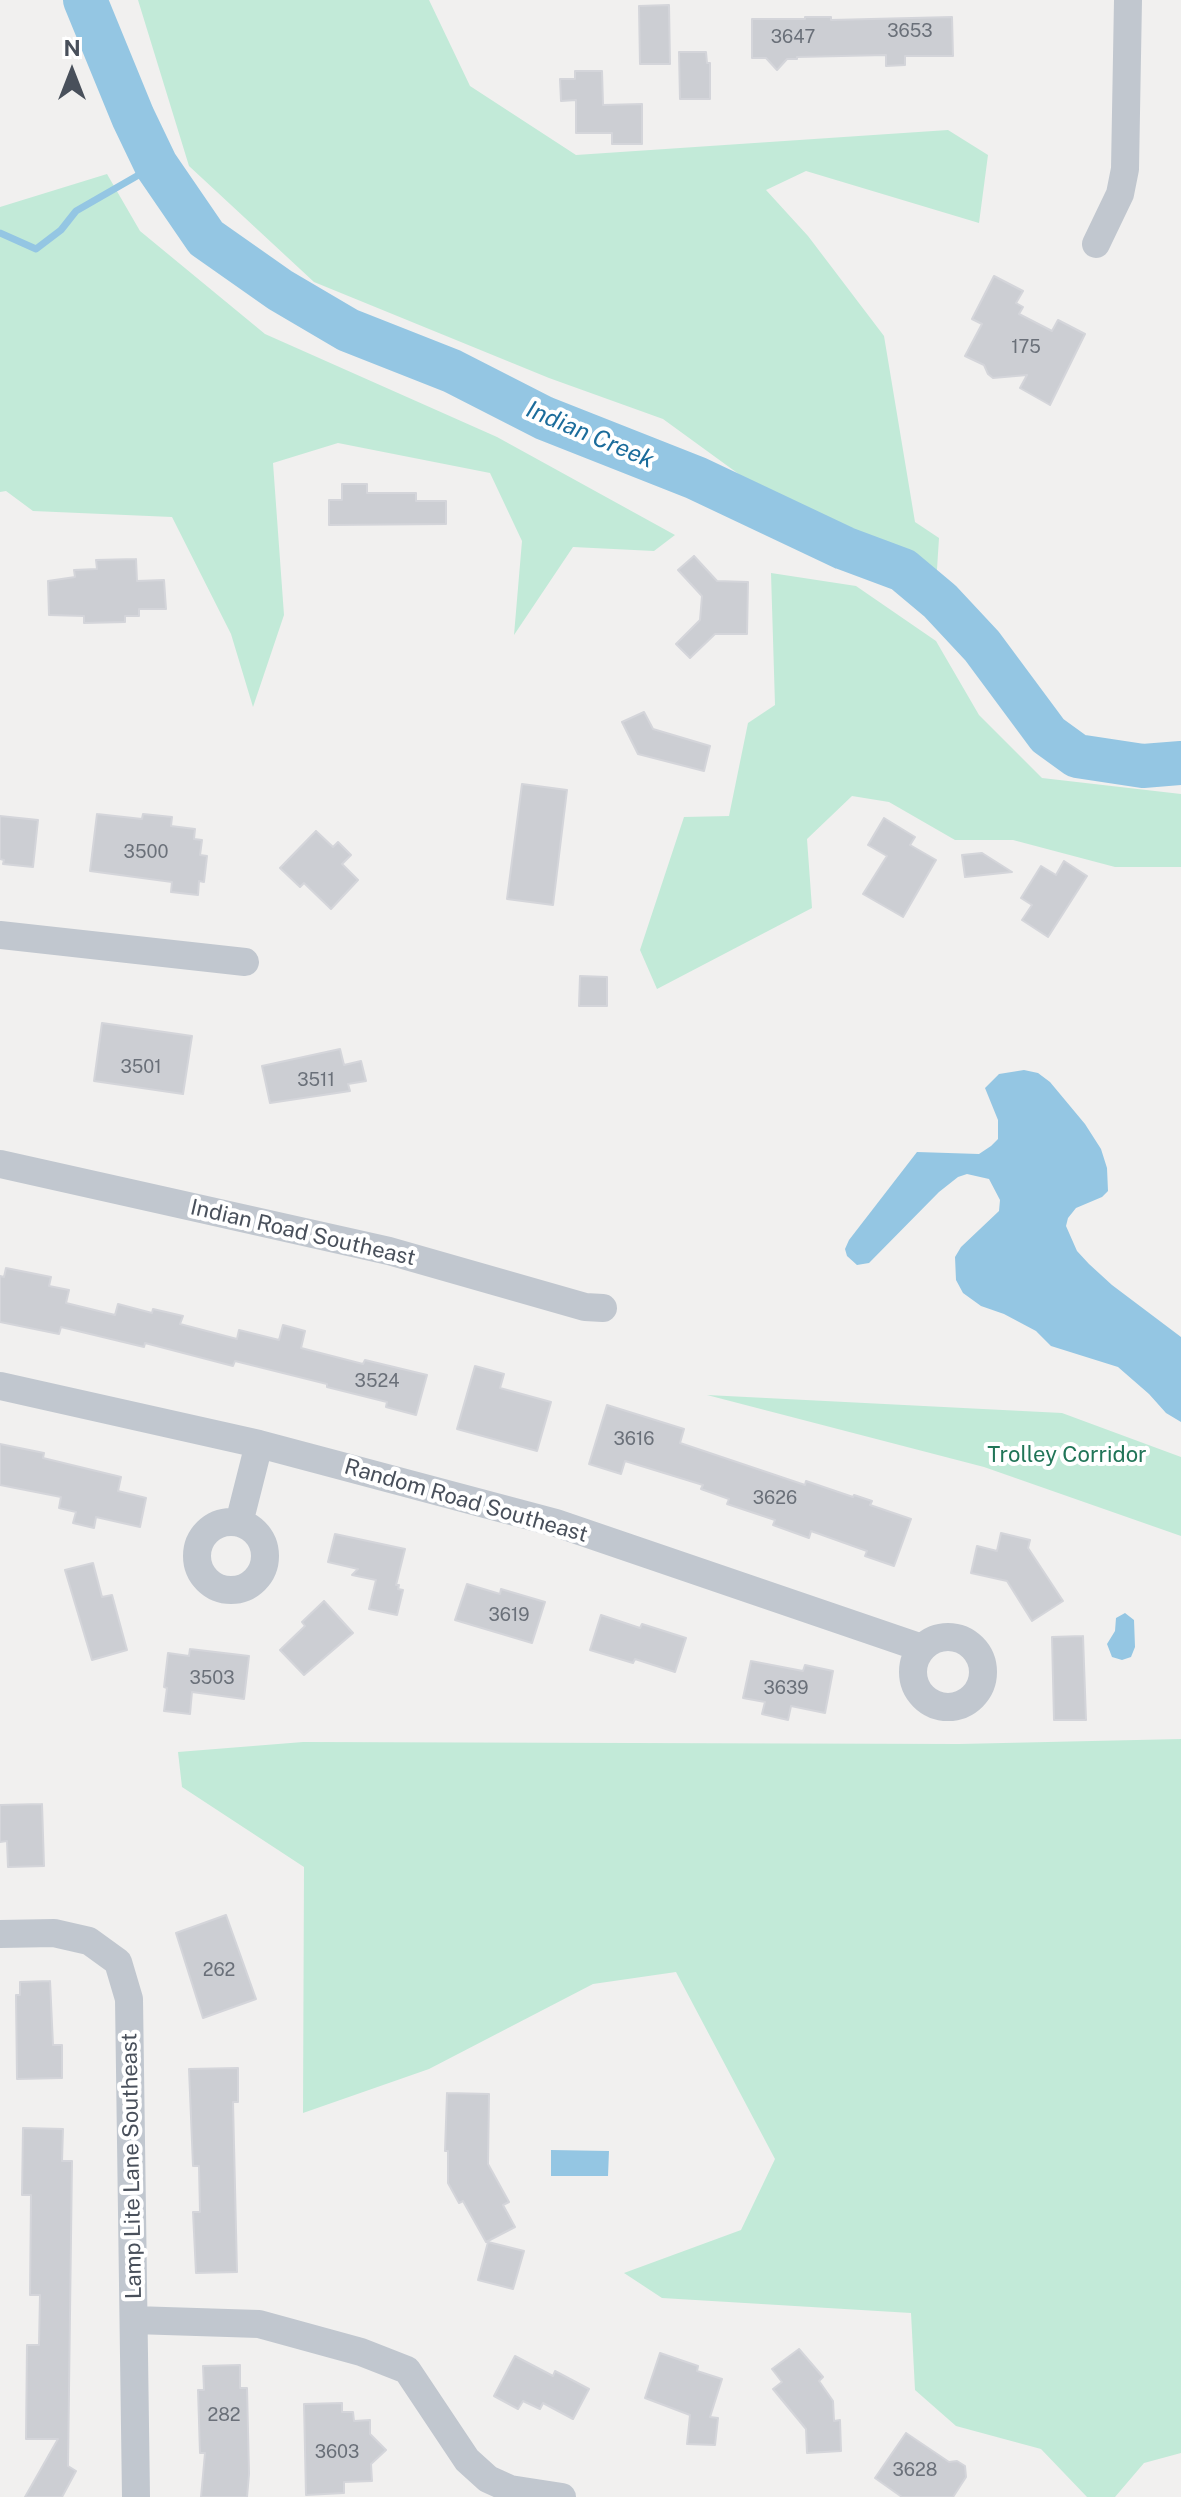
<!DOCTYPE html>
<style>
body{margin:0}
#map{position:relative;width:1181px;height:2497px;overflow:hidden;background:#f1f0ef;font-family:"Public Sans",sans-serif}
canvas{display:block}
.north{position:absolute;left:32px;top:32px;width:80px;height:80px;-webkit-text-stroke:6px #fff;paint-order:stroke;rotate:0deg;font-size:22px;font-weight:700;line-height:32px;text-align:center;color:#49505b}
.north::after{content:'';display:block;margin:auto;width:28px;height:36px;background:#49505b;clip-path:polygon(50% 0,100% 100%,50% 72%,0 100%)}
</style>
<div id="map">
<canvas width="1181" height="2497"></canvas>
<div class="north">N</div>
</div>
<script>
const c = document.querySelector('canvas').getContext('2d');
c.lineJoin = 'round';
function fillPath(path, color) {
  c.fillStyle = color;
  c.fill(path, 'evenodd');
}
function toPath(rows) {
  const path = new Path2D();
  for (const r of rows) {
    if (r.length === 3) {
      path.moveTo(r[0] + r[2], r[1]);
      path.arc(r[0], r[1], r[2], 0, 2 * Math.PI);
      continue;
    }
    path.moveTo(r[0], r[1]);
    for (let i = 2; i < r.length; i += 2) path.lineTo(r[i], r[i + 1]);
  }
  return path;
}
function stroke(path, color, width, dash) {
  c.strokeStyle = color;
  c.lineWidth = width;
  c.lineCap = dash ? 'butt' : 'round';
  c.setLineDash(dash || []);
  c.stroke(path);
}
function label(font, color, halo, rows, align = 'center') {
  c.font = font + ' "Public Sans",sans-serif';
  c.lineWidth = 8;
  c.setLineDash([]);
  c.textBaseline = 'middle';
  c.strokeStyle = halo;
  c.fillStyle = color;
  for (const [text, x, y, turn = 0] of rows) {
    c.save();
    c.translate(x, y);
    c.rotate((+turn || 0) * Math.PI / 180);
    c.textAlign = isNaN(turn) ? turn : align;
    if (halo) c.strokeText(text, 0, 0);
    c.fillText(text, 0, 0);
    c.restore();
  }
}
fillPath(toPath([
 [138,0,429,0,470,86,576,155,948,130,988,155,979,223,806,171,766,190,808,236,884,336,915,522,939,538,934,616,663,419,549,378,314,282,189,166],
 [107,174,140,231,265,334,497,437,675,535,654,551,573,547,514,635,522,541,490,473,338,443,273,463,284,615,253,707,231,634,172,517,33,511,6,491,0,492,0,207],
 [771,573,856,586,936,641,979,715,1042,778,1181,794,1181,867,1115,867,1013,840,955,840,889,802,852,796,807,839,812,908,657,989,640,950,684,817,729,816,748,723,775,705],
 [707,1395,1062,1413,1181,1457,1181,1536,984,1467],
 [1181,1739,1181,2453,1144,2463,1115,2497,1087,2497,1041,2449,956,2426,915,2390,911,2313,662,2298,624,2273,741,2230,775,2159,676,1972,593,1984,429,2069,303,2113,304,1867,182,1787,178,1752,303,1742,959,1744]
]), '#c2ead8');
fillPath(toPath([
 [1024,1070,1038,1073,1050,1082,1085,1124,1101,1149,1107,1168,1108,1191,1102,1197,1076,1208,1068,1218,1066,1226,1077,1251,1089,1264,1112,1285,1181,1337,1181,1422,1166,1413,1149,1394,1118,1367,1051,1346,1036,1331,1004,1314,981,1306,963,1293,956,1280,955,1257,961,1247,999,1211,1000,1200,989,1179,967,1174,958,1177,939,1192,869,1263,857,1265,847,1256,845,1249,849,1240,917,1152,979,1154,991,1146,998,1139,998,1120,985,1088,999,1074],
 [1125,1613,1134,1620,1135,1647,1131,1657,1122,1660,1112,1657,1107,1644,1115,1631,1116,1618],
 [551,2150,609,2151,608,2176,551,2176]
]), '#94c6e3');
stroke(toPath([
 [0,233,36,249,61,230,76,211,156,165]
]), '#94c6e3', 7);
stroke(toPath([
 [85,0,133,117,156,165,206,238,280,290,348,330,452,371,544,418,696,478,844,548,903,570,940,601,982,646,1048,735,1077,756,1143,766,1181,763]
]), '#94c6e3', 44);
const building = toPath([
 [669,5,670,64,640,64,639,6,669,5],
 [805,17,831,17,831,20,952,17,953,56,905,56,905,65,886,66,886,55,797,57,797,59,787,59,777,70,766,58,752,58,752,19,805,19,805,17],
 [679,52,706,52,707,63,710,63,710,99,680,99,679,52],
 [575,71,602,71,603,105,642,104,642,144,612,144,612,133,576,133,576,100,561,101,560,79,575,79,575,71],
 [994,276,1023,291,1016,303,1023,307,1019,314,1052,331,1058,320,1085,334,1050,405,1020,388,1027,375,993,378,988,374,984,365,965,356,982,324,972,319,994,276],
 [342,484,367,484,367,493,416,493,416,501,446,501,446,524,329,525,329,500,342,500,342,484],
 [694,556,717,581,748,582,747,634,715,634,690,658,676,644,700,620,702,596,678,570,694,556],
 [136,559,137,581,164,580,166,609,139,609,139,616,125,616,125,622,84,623,84,616,49,615,48,581,75,577,74,570,97,569,96,560,136,559],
 [644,712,653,729,710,746,704,771,638,754,622,722,644,712],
 [522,784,567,790,553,905,507,899,522,784],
 [97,814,142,819,143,814,172,817,171,826,195,829,194,839,202,840,200,855,207,856,204,882,199,881,198,895,171,892,172,882,90,871,97,814],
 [0,816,38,820,33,867,3,864,4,860,0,859,0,816],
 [884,818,915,837,910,845,936,860,903,917,863,894,887,856,868,845,884,818],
 [316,831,333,847,338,842,351,855,342,864,358,880,331,909,304,883,300,887,280,868,316,831],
 [982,853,1012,872,965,877,962,855,982,853],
 [1064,861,1087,876,1048,937,1022,920,1032,905,1021,898,1041,866,1056,875,1064,861],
 [580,976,607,977,607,1006,579,1006,580,976],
 [102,1023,192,1036,183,1094,94,1081,102,1023],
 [340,1049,344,1065,361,1061,366,1081,348,1084,350,1091,270,1103,262,1066,340,1049],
 [6,1268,51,1277,49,1286,69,1290,66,1303,115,1315,118,1304,152,1313,153,1309,183,1316,180,1324,237,1339,239,1330,279,1340,283,1325,305,1331,301,1348,363,1364,365,1360,427,1375,416,1415,386,1407,387,1402,327,1387,327,1384,235,1361,233,1366,145,1343,144,1347,61,1327,59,1334,0,1322,0,1276,4,1277,6,1268],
 [475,1366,504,1374,500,1388,551,1402,537,1451,457,1429,475,1366],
 [607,1405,684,1429,680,1443,805,1485,806,1481,853,1497,854,1495,872,1501,870,1505,911,1519,894,1566,865,1556,867,1551,811,1531,809,1538,773,1525,775,1520,727,1504,729,1499,701,1489,703,1485,625,1461,621,1474,589,1464,607,1405],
 [0,1444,44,1453,43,1458,121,1477,118,1491,146,1498,140,1527,96,1517,94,1528,73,1523,76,1512,59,1508,61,1497,0,1485,0,1444],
 [1001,1533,1030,1540,1028,1548,1063,1601,1032,1621,1007,1581,971,1573,977,1546,997,1551,1001,1533],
 [335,1534,405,1549,396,1585,399,1585,398,1589,403,1590,397,1615,369,1609,376,1580,352,1575,358,1569,328,1562,335,1534],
 [93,1563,102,1597,112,1595,127,1650,92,1660,65,1570,93,1563],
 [467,1584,500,1594,501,1589,545,1602,532,1643,455,1620,467,1584],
 [324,1601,353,1633,304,1675,280,1650,305,1626,302,1622,324,1601],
 [601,1615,640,1628,642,1624,686,1638,675,1672,635,1659,633,1663,590,1650,601,1615],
 [1083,1636,1086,1720,1054,1720,1052,1637,1083,1636],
 [190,1649,249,1656,244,1699,192,1692,190,1714,164,1711,167,1688,164,1687,168,1653,189,1656,190,1649],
 [751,1661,803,1671,805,1665,833,1671,825,1713,791,1706,788,1720,762,1714,765,1702,743,1698,751,1661],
 [42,1804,44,1866,8,1867,7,1841,0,1842,0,1805,42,1804],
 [226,1915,256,1999,203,2018,176,1933,226,1915],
 [50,1981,53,2045,62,2045,62,2078,17,2079,16,1995,20,1995,20,1982,50,1981],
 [238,2068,238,2102,233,2102,237,2272,196,2273,193,2212,200,2212,199,2166,193,2166,189,2069,238,2068],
 [447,2093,489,2094,488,2164,509,2202,503,2205,515,2227,486,2242,463,2201,459,2203,448,2183,448,2151,445,2151,447,2093],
 [23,2128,63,2129,62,2161,72,2161,68,2466,76,2471,62,2497,25,2497,58,2439,26,2439,27,2345,39,2345,40,2295,30,2295,31,2195,22,2195,23,2128],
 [488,2242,524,2251,513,2289,478,2280,488,2242],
 [799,2349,823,2377,819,2381,833,2401,834,2421,840,2420,841,2451,807,2453,806,2429,773,2389,782,2382,772,2369,799,2349],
 [660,2353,698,2366,697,2371,722,2379,710,2417,718,2418,715,2445,687,2444,690,2415,645,2398,660,2353],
 [515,2356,553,2376,555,2371,589,2389,573,2419,543,2403,540,2409,523,2401,518,2409,494,2396,515,2356],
 [240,2365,240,2388,247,2388,249,2474,247,2497,201,2497,205,2453,200,2453,198,2390,204,2390,203,2366,240,2365],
 [342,2403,342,2412,353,2412,354,2421,370,2420,370,2434,386,2450,371,2464,372,2481,344,2482,344,2493,306,2495,304,2404,342,2403],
 [906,2433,949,2462,957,2461,965,2466,966,2477,953,2497,902,2497,875,2478,906,2433]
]);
fillPath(building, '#ccced3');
stroke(building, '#d4d5da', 2);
stroke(toPath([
 [1096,244,1120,194,1125,169,1128,0],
 [0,935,245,962],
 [0,1164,389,1251,585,1307,603,1308],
 [0,1386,259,1444,556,1523,922,1648],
 [231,1556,34],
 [239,1523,259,1444],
 [948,1672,35],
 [0,1934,54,1933,89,1941,118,1962,129,1999,136,2497],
 [134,2320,259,2324,361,2352,407,2370,467,2460,488,2479,510,2489,562,2497]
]), '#c1c7cf', 28);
label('18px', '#6a7079', null, [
 ["3653",910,31],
 ["3647",793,37],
 ["175",1026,347],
 ["3500",146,852],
 ["3501",141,1067],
 ["3511",316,1080],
 ["3524",377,1381],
 ["3616",634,1439],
 ["3626",775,1498],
 ["3619",509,1615],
 ["3503",212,1678],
 ["3639",786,1688],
 ["262",219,1970],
 ["282",224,2415],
 ["3603",337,2452],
 ["3628",915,2470]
]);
label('22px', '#49505b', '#fff', [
 ["Indian Road Southeast",303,1233,13],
 ["Random Road Southeast",466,1501,16],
 ["Lamp Lite Lane Southeast",132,2166,-91]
]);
label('22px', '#217558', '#fff', [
 ["Trolley Corridor",1067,1455]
]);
label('italic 24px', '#1b6c9b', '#fff', [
 ["Indian Creek",590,435,23]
]);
</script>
